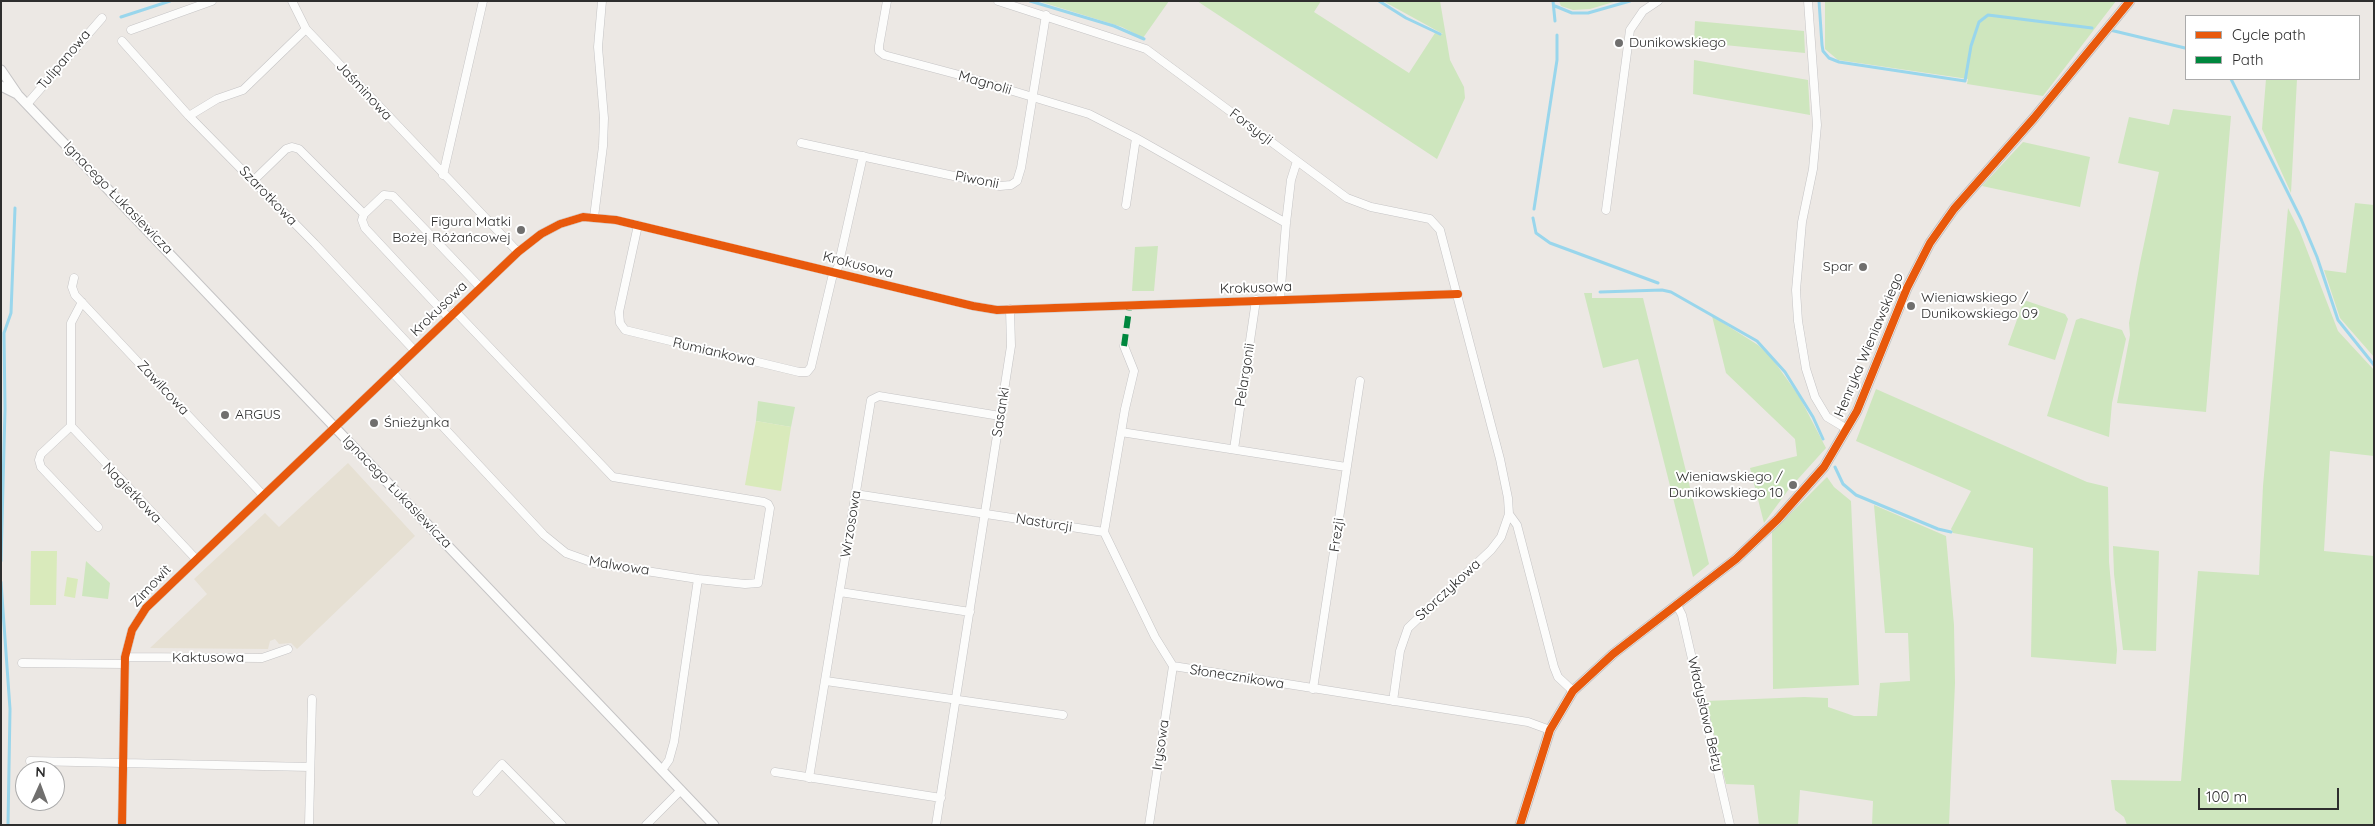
<!DOCTYPE html>
<meta charset="utf-8">
<style>
body{margin:0}
#map{position:relative;width:2375px;height:826px;overflow:hidden;background:#ece8e4;font-family:Quicksand,sans-serif}
canvas{display:block}
.frame{position:absolute;inset:0;border:2px solid #2e2e2e;pointer-events:none}
.legend{position:absolute;left:2185px;top:15px;width:175px;height:65px;box-sizing:border-box;background:#fff;border:1px solid #ababab;margin:0;padding:6px 9px;list-style:none;font-size:15px;color:#2e2e2e}
.legend li{display:flex;align-items:center;gap:10px;height:25px}
.legend b{width:25px;border:1px solid #ababab}
.north{position:absolute;left:15px;top:761px;width:50px;height:50px;box-sizing:border-box;background:#fff;border:1px solid #ababab;border-radius:50%;rotate:2deg;font-size:14px;font-weight:700;line-height:20px;text-align:center;color:#2e2e2e}
.north::after{content:'';display:block;margin:auto;width:18px;height:22px;background:#706f6e;clip-path:polygon(50% 0,100% 100%,50% 72%,0 100%)}
.scale{position:absolute;left:2198px;top:788px;width:141px;height:22px;box-sizing:border-box;border:2px solid #2e2e2e;border-top:0;padding-left:6px;font-size:15px;line-height:18px;white-space:nowrap;color:#2e2e2e;-webkit-text-stroke:4px #fff;paint-order:stroke}
</style>
<div id="map">
<canvas width="2375" height="826"></canvas>
<div class="frame"></div>
<ul class="legend">
<li><b style="height:6px;background:#e8590c"></b>Cycle path</li>
<li><b style="height:6px;background:#00873e"></b>Path</li>
</ul>
<div class="north">N</div>
<div class="scale">100 m</div>
</div>
<script>
const c = document.querySelector('canvas').getContext('2d');
c.lineJoin = 'round';
function fillPath(path, color) {
  c.fillStyle = color;
  c.fill(path, 'evenodd');
}
function toPath(rows) {
  const path = new Path2D();
  for (const r of rows) {
    path.moveTo(r[0], r[1]);
    for (let i = 2; i < r.length; i += 2) path.lineTo(r[i], r[i + 1]);
  }
  return path;
}
function stroke(path, color, width, dash) {
  c.strokeStyle = color;
  c.lineWidth = width;
  c.lineCap = dash ? 'butt' : 'round';
  c.setLineDash(dash || []);
  c.stroke(path);
}
function label(font, color, halo, rows, align = 'center') {
  c.font = font + ' Quicksand,sans-serif';
  c.lineWidth = 4;
  c.setLineDash([]);
  c.textBaseline = 'middle';
  c.strokeStyle = halo;
  c.fillStyle = color;
  for (const [text, x, y, turn = 0] of rows) {
    c.save();
    c.translate(x, y);
    c.rotate((+turn || 0) * Math.PI / 180);
    c.textAlign = isNaN(turn) ? turn : align;
    if (halo) c.strokeText(text, 0, 0);
    c.fillText(text, 0, 0);
    c.restore();
  }
}
fillPath(toPath([
 [348,463,415,536,297,649,291,643,279,644,275,639,270,641,268,649,150,648,207,594,194,579,265,513,279,527]
]), '#e6e0d3');
fillPath(toPath([
 [1038,1,1169,1,1143,38,1122,27],
 [1197,1,1321,1,1314,12,1409,73,1435,33,1443,34,1383,1,1440,1,1450,60,1464,87,1465,98,1437,159],
 [1559,1,1617,1,1590,9,1573,10,1561,6],
 [1825,1,2116,1,2043,96,1967,84,1968,79,1838,60,1825,49],
 [1695,21,1804,31,1805,53,1694,42],
 [1694,60,1808,80,1810,115,1693,94],
 [2266,79,2297,79,2291,193,2262,129],
 [2173,109,2231,116,2206,412,2117,403,2130,335,2129,323,2140,263,2159,172,2118,163,2129,117,2169,125],
 [2023,142,2090,157,2080,207,1982,186],
 [2355,203,2374,205,2374,357,2340,318,2324,270,2346,273],
 [2288,208,2300,232,2338,331,2374,370,2374,456,2330,451,2324,551,2374,556,2374,825,2127,825,2124,817,2115,810,2111,780,2181,781,2198,571,2259,575,2263,486],
 [1158,246,1154,291,1132,291,1135,247],
 [1584,293,1592,293,1592,298,1643,298,1709,564,1693,577,1638,359,1603,368],
 [2024,300,2065,314,2068,319,2055,360,2008,345],
 [1712,316,1758,345,1771,357,1799,396,1826,448,1789,489,1764,523,1750,468,1797,456,1795,439,1726,373],
 [2081,318,2122,330,2126,339,2112,403,2109,437,2047,416,2076,320],
 [1876,389,2087,482,2108,487,2109,562,2117,650,2116,664,2031,657,2033,548,1953,533,1951,529,1971,491,1856,441],
 [758,401,795,407,791,427,756,421],
 [1827,477,1834,487,1851,501,1859,685,1773,689,1772,532],
 [1874,505,1946,536,1954,625,1955,683,1949,825,1872,825,1873,801,1800,790,1798,825,1759,825,1754,785,1726,784,1706,701,1804,697,1828,698,1828,707,1854,716,1877,716,1880,683,1910,681,1908,633,1885,633],
 [2113,546,2159,551,2156,651,2123,650,2114,574],
 [86,561,110,583,108,599,82,596]
]), '#cee6be');
fillPath(toPath([
 [756,421,791,427,781,491,745,485],
 [31,551,57,551,56,605,30,605],
 [67,577,78,579,75,598,64,596]
]), '#d9eabb');
stroke(toPath([
 [1030,1,1114,26,1144,39],
 [1379,1,1406,18,1440,34],
 [1553,1,1555,21],
 [1819,1,1822,45,1823,51,1829,58,1839,62,1965,81,1971,46,1979,22,1988,15,2092,28],
 [1555,6,1572,13,1588,13,1630,1],
 [121,17,170,1],
 [2110,30,2185,48],
 [2231,79,2301,219,2317,257,2338,320,2374,365],
 [1534,209,1557,60,1557,35],
 [1533,218,1536,233,1550,243,1658,283],
 [1600,292,1662,290,1671,292,1757,341,1785,372,1813,417,1823,439],
 [1835,467,1843,484,1856,495,1938,529,1951,532],
 [1,561,5,409,4,333,11,313,15,208],
 [1,582,10,709,8,825]
]), '#99d6ec', 3);
const minor = toPath([
 [292,1,306,29,518,252],
 [887,1,879,46,879,51,884,55,963,76,1089,114,1136,138,1286,223],
 [998,1,1146,49,1347,198,1371,207,1430,219,1440,230,1500,459,1508,498,1509,514,1501,537,1491,550,1408,628,1400,651,1393,701],
 [1808,1,1817,125,1813,169,1802,222,1796,290,1798,321,1806,369,1815,397,1827,417,1847,429],
 [131,30,212,1],
 [122,41,189,116,315,244,414,350],
 [28,103,102,18],
 [189,116,217,99,243,90,306,29],
 [801,143,1000,186,1011,185,1017,181,1021,168,1046,15],
 [443,175,483,1],
 [253,181,286,149,292,147,299,149,364,214,362,220,365,228,448,317],
 [1126,205,1136,138],
 [1606,210,1630,30,1643,11,1658,1],
 [364,214,384,195,393,196,480,287],
 [594,217,603,146,604,118,598,47,602,1],
 [638,225,619,312,620,323,625,330,799,372,807,372,811,367,832,278,838,267,863,156],
 [74,278,72,287,75,295,262,494],
 [1280,300,1286,223,1291,180,1297,161],
 [82,302,71,323,71,426,195,558],
 [455,311,613,477,764,502,768,504,770,508,758,583,745,584,698,579],
 [1124,346,1134,371,1125,409,1104,532,1155,637,1173,666,1528,722,1550,730],
 [392,372,544,535,566,553,594,563,698,579,674,742,669,760,662,770],
 [71,426,41,454,39,460,41,467,98,527],
 [1121,432,1346,467],
 [1234,449,1256,300],
 [855,494,1104,532],
 [1509,514,1517,525,1554,667,1558,677,1573,691],
 [840,592,970,612],
 [1677,605,1682,615,1730,825],
 [125,657,262,658,288,649],
 [22,663,125,664],
 [826,681,1063,715],
 [1313,689,1360,381],
 [30,761,310,767],
 [775,772,941,798],
 [809,778,871,400,879,396,1000,416],
 [477,792,502,764,562,825],
 [122,825,125,657,132,630,146,608,518,252,541,234,560,224,583,217,616,220,973,306,997,310,1458,294],
 [309,825,312,699],
 [646,825,681,790],
 [936,825,1011,346,1010,309],
 [1149,825,1173,666]
]);
const tertiary = toPath([
 [1,70,18,95,714,825],
 [1,86,17,94],
 [1520,825,1550,730,1573,691,1613,654,1736,559,1778,519,1824,467,1857,411,1907,288,1930,243,1954,209,2034,118,2130,1]
]);
stroke(minor, '#c5c4c5', 9);
stroke(tertiary, '#c5c4c5', 11);
stroke(minor, '#fcfcfb', 8);
stroke(tertiary, '#fcfcfb', 9);
stroke(toPath([
 [1124,346,1129,310]
]), '#00873e', 6, [12, 6]);
stroke(toPath([
 [122,825,125,657,132,630,146,608,518,252,541,234,560,224,583,217,616,220,973,306,997,310,1458,294],
 [1520,825,1550,730,1573,691,1613,654,1736,559,1778,519,1824,467,1857,411,1907,288,1930,243,1954,209,2034,118,2130,1]
]), '#e8590c', 8);
for (const [x, y, r, color] of [
 [1619,43,5,"#706f6e"],
 [521,230,5,"#706f6e"],
 [1863,267,5,"#706f6e"],
 [1911,306,5,"#706f6e"],
 [225,415,5,"#706f6e"],
 [374,423,5,"#706f6e"],
 [1793,485,5,"#706f6e"]
]) {
  const dot = new Path2D();
  dot.arc(x, y, r, 0, 2 * Math.PI);
  c.fillStyle = color;
  c.fill(dot);
  stroke(dot, '#fff', 2);
}
label('14px', '#2e2e2e', '#fff', [
 ["Dunikowskiego",1629,43],
 ["Figura Matki",511,222,"right"],
 ["Bożej Różańcowej",511,238,"right"],
 ["Spar",1853,267,"right"],
 ["Wieniawskiego /",1921,298],
 ["Dunikowskiego 09",1921,314],
 ["ARGUS",235,415],
 ["Śnieżynka",384,423],
 ["Wieniawskiego /",1783,477,"right"],
 ["Dunikowskiego 10",1783,493,"right"]
], 'left');
label('14px', '#2e2e2e', '#fff', [
 ["Tulipanowa",64,60,-50],
 ["Magnolii",985,83,16],
 ["Jaśminowa",364,91,47],
 ["Forsycji",1251,127,37],
 ["Piwonii",977,180,11],
 ["Szarotkowa",268,196,46],
 ["Ignacego Łukasiewicza",118,198,46],
 ["Krokusowa",858,265,14],
 ["Krokusowa",1256,288,-2],
 ["Krokusowa",439,309,-44],
 ["Henryka Wieniawskiego",1869,345,-67],
 ["Rumiankowa",714,352,13],
 ["Pelargonii",1245,375,-81],
 ["Zawilcowa",163,388,47],
 ["Sasanki",1001,412,-81],
 ["Ignacego Łukasiewicza",397,492,46],
 ["Nagietkowa",132,493,46],
 ["Nasturcji",1044,523,9],
 ["Wrzosowa",851,524,-81],
 ["Frezji",1337,535,-82],
 ["Malwowa",619,566,9],
 ["Zimowit",151,586,-47],
 ["Storczykowa",1448,590,-43],
 ["Kaktusowa",208,658],
 ["Słonecznikowa",1237,677,9],
 ["Władysława Bełzy",1705,714,77],
 ["Irysowa",1161,745,-82]
]);
</script>
